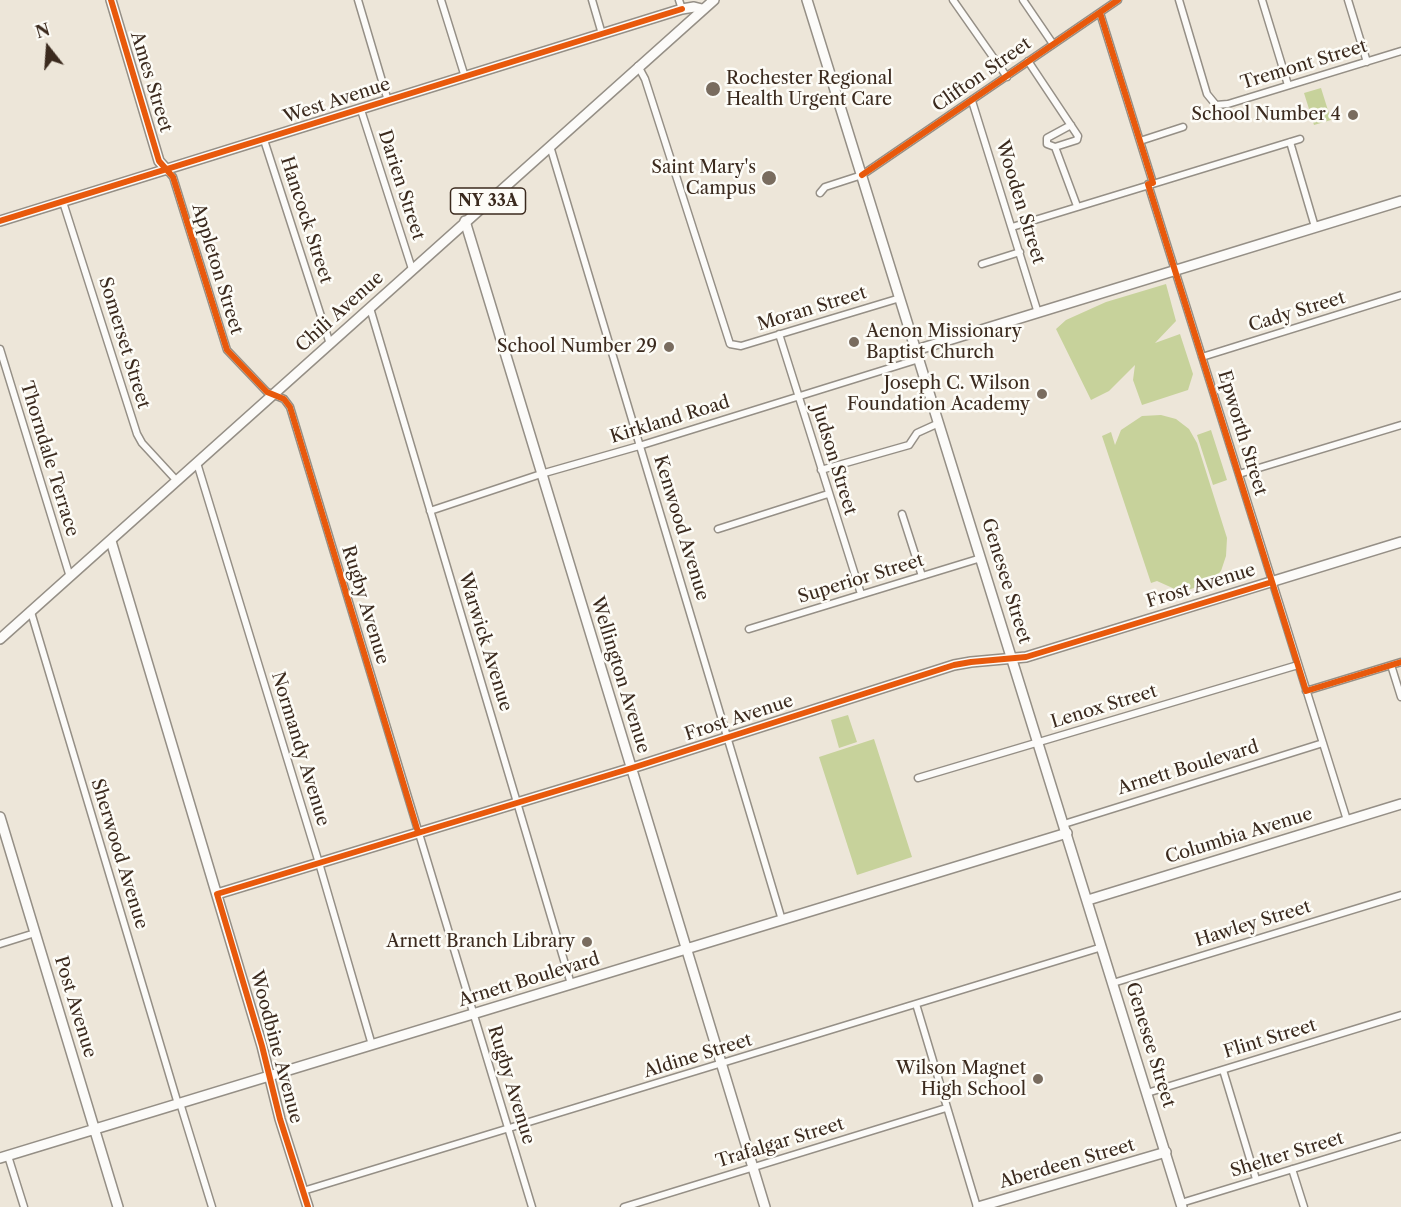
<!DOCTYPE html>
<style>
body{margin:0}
#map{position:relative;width:1401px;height:1207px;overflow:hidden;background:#ede6d9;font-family:"Libre Caslon Text",serif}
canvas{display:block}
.north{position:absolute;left:18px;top:18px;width:60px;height:60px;-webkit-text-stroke:4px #fdfcf7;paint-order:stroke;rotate:343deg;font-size:16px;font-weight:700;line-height:24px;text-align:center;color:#3b2a1e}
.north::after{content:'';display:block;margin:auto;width:21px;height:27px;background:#3b2a1e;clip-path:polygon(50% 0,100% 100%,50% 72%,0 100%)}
</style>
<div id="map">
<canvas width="1401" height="1207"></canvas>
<div class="north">N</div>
</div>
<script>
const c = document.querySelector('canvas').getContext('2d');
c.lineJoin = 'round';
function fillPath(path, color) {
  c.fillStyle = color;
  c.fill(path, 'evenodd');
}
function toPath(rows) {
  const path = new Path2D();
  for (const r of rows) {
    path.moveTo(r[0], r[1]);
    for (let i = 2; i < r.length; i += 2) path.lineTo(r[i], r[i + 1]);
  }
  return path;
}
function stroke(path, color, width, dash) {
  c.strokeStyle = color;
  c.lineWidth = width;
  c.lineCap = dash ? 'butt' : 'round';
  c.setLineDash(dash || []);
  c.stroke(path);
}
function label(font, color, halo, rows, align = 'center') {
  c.font = font + ' "Libre Caslon Text",serif';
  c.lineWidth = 5;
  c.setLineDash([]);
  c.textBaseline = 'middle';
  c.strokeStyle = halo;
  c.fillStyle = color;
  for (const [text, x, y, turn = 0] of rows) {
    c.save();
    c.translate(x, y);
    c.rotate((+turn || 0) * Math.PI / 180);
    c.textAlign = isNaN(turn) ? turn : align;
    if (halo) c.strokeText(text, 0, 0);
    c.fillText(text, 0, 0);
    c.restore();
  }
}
fillPath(toPath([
 [1321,88,1331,120,1314,125,1304,93],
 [1166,284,1176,321,1155,343,1180,334,1193,374,1188,390,1142,405,1133,380,1135,365,1109,391,1091,400,1056,329,1066,320,1106,302],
 [1161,415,1176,419,1189,429,1197,443,1227,538,1226,556,1221,571,1210,582,1191,589,1177,590,1157,581,1151,583,1102,436,1111,432,1115,445,1121,430,1142,416],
 [1211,430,1227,480,1213,485,1197,435],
 [848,715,857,742,839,748,831,720],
 [874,739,912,857,857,875,819,757]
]), '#c7d29b');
const street = toPath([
 [358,0,388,101],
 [441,0,465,77],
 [592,0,602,34],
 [679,0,682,9],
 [953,0,1007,77],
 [1023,0,1053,44],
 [1179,0,1207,94,1216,105,1228,104,1401,51],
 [1262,0,1288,85],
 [1348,0,1367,62],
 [1100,13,1153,183],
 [1028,61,1078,136,1077,140,1055,147,1077,206],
 [638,66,645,79,730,344,741,346,900,298],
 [972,101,1038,313],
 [361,110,412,269],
 [264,140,330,344],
 [1140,141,1183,127],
 [1290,142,1315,227],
 [550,146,782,920],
 [1055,147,1047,144,1047,138,1071,125],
 [167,170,173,177,227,350,267,392,284,399,290,407,532,1207],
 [1148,184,1347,820],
 [820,193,825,187,862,175,1118,0],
 [63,202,137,434,142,443,177,481],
 [1012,227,1300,139],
 [982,264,1020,252],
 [370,308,571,984],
 [779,334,861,594],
 [0,349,70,577],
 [1202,357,1401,295],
 [197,463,319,863,372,1045],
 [821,470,909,445,917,433,939,423],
 [1239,474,1401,425],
 [430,511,541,474,639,446,919,359],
 [902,514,922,576],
 [718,529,828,494],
 [31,612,178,1104],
 [749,629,981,558],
 [1391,665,1401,697],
 [1306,691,1401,662],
 [918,778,1298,665],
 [1064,824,1323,743],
 [0,944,35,933],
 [1113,983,1401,895],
 [916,1004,977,1207],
 [1223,1070,1256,1179],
 [1147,1093,1401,1015],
 [180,1103,212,1207],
 [8,1156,24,1207],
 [1292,1169,1304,1207],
 [303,1191,1102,947],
 [1181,1203,1401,1136],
 [624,1207,946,1108]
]);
const secondary = toPath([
 [111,0,159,161,167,170],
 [0,221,682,9,694,7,702,9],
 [465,221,765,1207],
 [916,350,1401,201],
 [111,541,262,1046,280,1119,308,1207],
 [0,817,118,1207],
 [217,894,632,768,954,665,971,662,1026,657,1401,542],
 [1088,900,1401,804],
 [0,1158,1067,833],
 [978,1207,1166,1152]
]);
const primary = toPath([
 [807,0,1182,1207],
 [0,639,714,0]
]);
stroke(street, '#958f86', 9);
stroke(secondary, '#958f86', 12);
stroke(primary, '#958f86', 12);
stroke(street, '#fcfbf9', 6);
stroke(secondary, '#fcfbf9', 9);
stroke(primary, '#fcfbf9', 9);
stroke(toPath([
 [111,0,159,161,173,177,227,350,267,392,284,399,290,407,418,832],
 [1100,13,1153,183],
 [862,175,1118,0],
 [1148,184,1306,691,1401,662],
 [0,221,682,9],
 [308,1207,280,1119,262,1046,217,894,632,768,954,665,971,662,1026,657,1272,582]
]), '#e8590c', 6);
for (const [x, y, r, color] of [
 [713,89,8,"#796c5f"],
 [1353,115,6,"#796c5f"],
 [769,178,8,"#796c5f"],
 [854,342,6,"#796c5f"],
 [669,347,6,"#796c5f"],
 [1042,394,6,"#796c5f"],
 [587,942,6,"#796c5f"],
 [1038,1079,6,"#796c5f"]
]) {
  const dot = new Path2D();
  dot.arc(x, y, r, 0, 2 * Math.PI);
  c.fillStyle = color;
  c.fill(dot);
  stroke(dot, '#fdfcf7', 2);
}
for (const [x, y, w] of [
 [488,201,75]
]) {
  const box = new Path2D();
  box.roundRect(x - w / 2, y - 13, w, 26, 4.5);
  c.fillStyle = '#fdfcf7';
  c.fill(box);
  stroke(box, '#3b2a1e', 1.5);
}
label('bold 16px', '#3b2a1e', null, [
 ["NY 33A",488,201]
]);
label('18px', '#3b2a1e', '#fdfcf7', [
 ["Tremont Street",1304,65,-17],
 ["Clifton Street",982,75,-35],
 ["Ames Street",151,82,73],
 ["West Avenue",337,101,-18],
 ["Darien Street",401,185,72],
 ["Wooden Street",1020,202,73],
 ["Hancock Street",306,220,72],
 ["Appleton Street",217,269,73],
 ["Moran Street",812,309,-17],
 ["Chili Avenue",340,312,-42],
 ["Cady Street",1297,312,-17],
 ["Somerset Street",124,343,73],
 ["Kirkland Road",670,420,-17],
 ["Epworth Street",1242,433,73],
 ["Thorndale Terrace",49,459,73],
 ["Judson Street",834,460,73],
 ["Kenwood Avenue",681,528,73],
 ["Superior Street",861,579,-17],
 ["Genesee Street",1006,581,73],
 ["Frost Avenue",1201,586,-17],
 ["Rugby Avenue",365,605,73],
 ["Warwick Avenue",485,642,73],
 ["Wellington Avenue",620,675,73],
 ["Lenox Street",1104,707,-17],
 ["Frost Avenue",739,718,-18],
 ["Normandy Avenue",300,749,73],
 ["Arnett Boulevard",1188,768,-17],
 ["Columbia Avenue",1239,836,-17],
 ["Sherwood Avenue",119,854,73],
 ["Hawley Street",1253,924,-17],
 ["Arnett Boulevard",529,980,-17],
 ["Post Avenue",75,1007,73],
 ["Flint Street",1270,1039,-17],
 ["Genesee Street",1150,1045,73],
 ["Woodbine Avenue",276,1047,75],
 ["Aldine Street",698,1056,-17],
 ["Rugby Avenue",511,1085,73],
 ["Trafalgar Street",780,1143,-17],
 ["Shelter Street",1287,1155,-17],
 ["Aberdeen Street",1067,1164,-16]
]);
label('18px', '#3b2a1e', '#fdfcf7', [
 ["Rochester Regional",726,79,"left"],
 ["Health Urgent Care",726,100,"left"],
 ["School Number 4",1341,115],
 ["Saint Mary's",756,168],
 ["Campus",756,189],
 ["Aenon Missionary",866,332,"left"],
 ["Baptist Church",866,353,"left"],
 ["School Number 29",657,347],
 ["Joseph C. Wilson",1030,384],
 ["Foundation Academy",1030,405],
 ["Arnett Branch Library",575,942],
 ["Wilson Magnet",1026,1069],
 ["High School",1026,1090]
], 'right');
</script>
